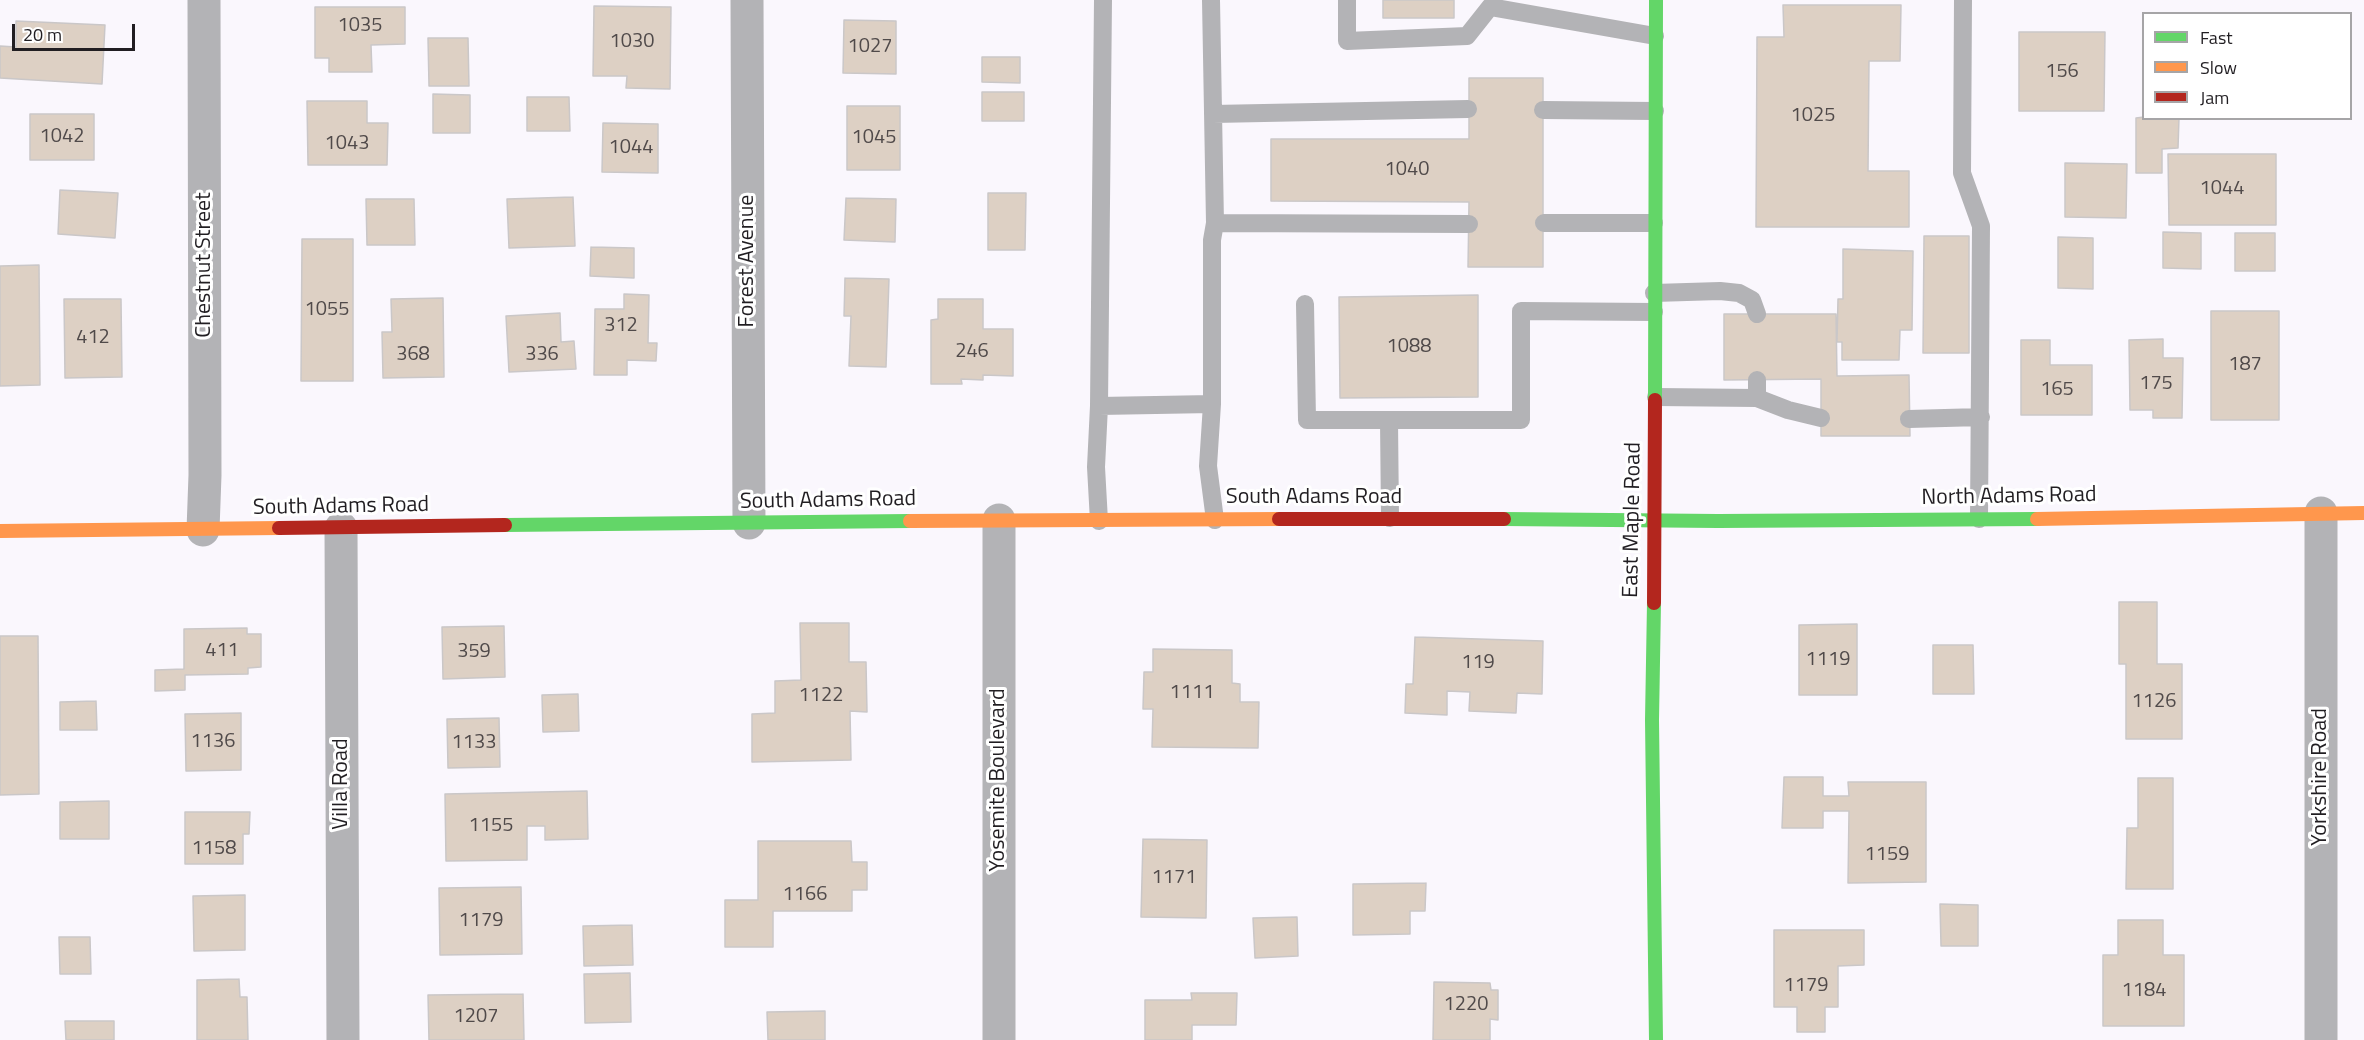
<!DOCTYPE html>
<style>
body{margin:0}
#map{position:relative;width:2364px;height:1040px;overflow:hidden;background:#faf7fd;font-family:"Titillium Web",sans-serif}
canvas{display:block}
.legend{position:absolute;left:2142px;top:12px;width:210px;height:108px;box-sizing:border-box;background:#fff;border:2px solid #a6a5a7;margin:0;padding:8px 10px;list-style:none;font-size:18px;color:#211e22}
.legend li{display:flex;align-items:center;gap:12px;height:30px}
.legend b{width:30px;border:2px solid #a6a5a7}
.scale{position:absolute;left:12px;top:24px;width:123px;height:27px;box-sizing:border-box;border:3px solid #211e22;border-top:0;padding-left:8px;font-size:18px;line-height:21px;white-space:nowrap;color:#211e22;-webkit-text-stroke:4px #fff;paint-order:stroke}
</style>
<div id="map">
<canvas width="2364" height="1040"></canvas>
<ul class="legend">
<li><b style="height:8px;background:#63d668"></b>Fast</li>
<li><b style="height:8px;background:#ff974d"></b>Slow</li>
<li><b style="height:8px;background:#b3261e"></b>Jam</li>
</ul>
<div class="scale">20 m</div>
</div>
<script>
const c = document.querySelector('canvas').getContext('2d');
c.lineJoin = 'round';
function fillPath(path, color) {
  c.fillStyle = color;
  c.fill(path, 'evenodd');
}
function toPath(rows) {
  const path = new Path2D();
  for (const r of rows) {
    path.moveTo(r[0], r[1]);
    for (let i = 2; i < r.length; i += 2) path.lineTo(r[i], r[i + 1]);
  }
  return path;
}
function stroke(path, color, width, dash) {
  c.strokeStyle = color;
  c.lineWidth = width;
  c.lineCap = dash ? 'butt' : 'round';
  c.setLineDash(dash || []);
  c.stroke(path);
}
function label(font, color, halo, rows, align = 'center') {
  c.font = font + ' "Titillium Web",sans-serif';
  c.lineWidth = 6;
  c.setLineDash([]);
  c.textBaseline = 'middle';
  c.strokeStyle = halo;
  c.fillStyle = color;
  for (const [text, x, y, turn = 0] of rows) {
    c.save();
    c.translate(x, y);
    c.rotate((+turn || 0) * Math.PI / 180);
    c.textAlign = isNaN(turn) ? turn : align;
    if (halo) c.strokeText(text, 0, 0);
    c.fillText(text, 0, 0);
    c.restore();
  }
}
const building = toPath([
 [1383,0,1454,0,1454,18,1383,18,1383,0],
 [1783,5,1901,5,1900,61,1869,61,1868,171,1909,171,1909,227,1756,227,1757,37,1784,37,1783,5],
 [594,6,671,7,670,89,626,88,627,76,593,76,594,6],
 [315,7,405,7,405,44,371,45,372,72,329,72,329,58,315,58,315,7],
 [844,20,896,21,896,74,843,73,844,20],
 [16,21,105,25,102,84,0,78,0,46,16,47,16,21],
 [2019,32,2105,32,2104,111,2019,111,2019,32],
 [428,38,468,38,469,86,429,86,428,38],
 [982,57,1020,57,1020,83,982,82,982,57],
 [1469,78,1543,78,1543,267,1468,267,1469,202,1271,201,1271,139,1469,139,1469,78],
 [982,92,1024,92,1024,121,982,121,982,92],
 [433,94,470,95,470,133,433,133,433,94],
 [527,97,569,97,570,131,527,131,527,97],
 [307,101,367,101,367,123,388,123,387,165,308,165,307,101],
 [847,106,900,106,900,170,847,170,847,106],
 [30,114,94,114,94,160,30,160,30,114],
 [2144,117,2179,118,2178,148,2162,149,2162,173,2136,173,2136,118,2144,117],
 [603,123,658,124,658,173,602,172,603,123],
 [2168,154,2276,154,2276,225,2169,225,2168,154],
 [2065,163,2127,164,2126,218,2065,217,2065,163],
 [60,190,118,193,115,238,58,234,60,190],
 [988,193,1026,193,1025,250,988,250,988,193],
 [573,197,575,246,509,248,507,199,573,197],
 [846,198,896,199,895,242,844,240,846,198],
 [366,199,414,199,415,245,367,245,366,199],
 [2163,232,2201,233,2201,269,2163,268,2163,232],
 [2235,233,2275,233,2275,271,2235,271,2235,233],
 [1924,236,1969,236,1969,353,1923,353,1924,236],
 [2058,237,2093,238,2093,289,2058,288,2058,237],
 [302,239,353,239,353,381,301,381,302,239],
 [591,247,634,248,634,278,590,276,591,247],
 [1843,249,1913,251,1912,330,1900,330,1899,360,1842,360,1842,342,1837,342,1838,299,1843,299,1843,249],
 [39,265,40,385,0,386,0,266,39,265],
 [845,278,889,279,886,367,849,366,851,316,844,316,845,278],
 [624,294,649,295,648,343,657,343,656,361,627,360,627,375,594,375,595,309,624,309,624,294],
 [1478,295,1478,397,1340,398,1339,297,1478,295],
 [443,298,444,377,383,378,382,332,392,332,391,299,443,298],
 [64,299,121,299,122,377,65,378,64,299],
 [938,299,983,299,983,329,1013,329,1013,376,983,375,983,380,961,379,962,384,931,384,931,320,938,319,938,299],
 [2211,311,2279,311,2279,420,2211,420,2211,311],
 [560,313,561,342,574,341,576,369,509,372,506,316,560,313],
 [1724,314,1836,314,1837,376,1909,375,1910,436,1821,436,1821,379,1724,380,1724,314],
 [2163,339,2163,358,2183,358,2182,418,2153,418,2153,410,2130,410,2129,340,2163,339],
 [2021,340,2050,340,2050,365,2092,365,2092,415,2021,415,2021,340],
 [2119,602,2157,602,2157,664,2182,664,2182,739,2126,739,2126,664,2119,664,2119,602],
 [800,623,849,623,849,662,866,662,867,712,850,711,851,760,752,762,752,714,775,713,775,681,801,680,800,623],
 [1857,624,1857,695,1799,695,1799,625,1857,624],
 [504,626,505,677,443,679,442,627,504,626],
 [247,628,247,634,261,634,261,667,248,668,248,674,185,675,185,690,155,691,155,670,184,669,184,629,247,628],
 [0,636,38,636,39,794,0,795,0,636],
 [1415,637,1543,641,1542,694,1517,693,1516,713,1469,711,1470,692,1447,691,1447,715,1405,713,1406,684,1413,684,1415,637],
 [1933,645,1973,645,1974,694,1933,694,1933,645],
 [1153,649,1232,650,1232,683,1240,684,1240,702,1259,702,1258,748,1152,747,1153,709,1143,709,1144,672,1153,672,1153,649],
 [578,694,579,731,543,732,542,695,578,694],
 [96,701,97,730,60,730,60,702,96,701],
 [241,713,241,770,186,771,185,714,241,713],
 [499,718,500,767,448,768,447,719,499,718],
 [1784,777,1823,777,1823,796,1849,796,1848,782,1926,782,1926,882,1848,883,1849,811,1823,811,1823,828,1782,828,1784,777],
 [2138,778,2173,778,2173,889,2126,889,2127,828,2138,828,2138,778],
 [587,791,588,839,545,840,545,826,527,826,527,860,446,861,445,794,587,791],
 [109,801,109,839,60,839,60,802,109,801],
 [185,812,250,812,249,834,243,834,243,864,185,864,185,812],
 [1143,839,1207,840,1206,918,1141,917,1143,839],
 [758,841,851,841,852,862,867,862,867,890,852,890,852,911,773,911,773,947,725,947,725,900,758,900,758,841],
 [1426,883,1425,911,1410,911,1410,934,1353,935,1353,884,1426,883],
 [521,887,522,954,440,955,439,888,521,887],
 [245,895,245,950,194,951,193,896,245,895],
 [1940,904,1978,905,1978,946,1941,946,1940,904],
 [1297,917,1298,956,1255,958,1253,918,1297,917],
 [2118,920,2163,920,2163,955,2184,955,2184,1026,2103,1026,2103,955,2118,955,2118,920],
 [632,925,633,965,584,966,583,926,632,925],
 [1774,930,1864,930,1864,965,1838,966,1838,1007,1825,1007,1825,1032,1797,1032,1797,1007,1774,1007,1774,930],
 [59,937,90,937,91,974,60,974,59,937],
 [630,973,631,1022,585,1023,584,974,630,973],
 [239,979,240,997,247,997,248,1040,197,1040,197,980,239,979],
 [1434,982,1490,983,1491,990,1498,990,1498,1020,1490,1019,1490,1040,1433,1040,1434,982],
 [1191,993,1237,993,1236,1025,1192,1025,1192,1040,1145,1040,1145,1000,1192,1000,1191,993],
 [523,994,524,1040,429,1040,428,995,523,994],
 [825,1011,825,1040,768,1040,767,1012,825,1011],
 [65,1021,114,1021,114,1040,66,1040,65,1021]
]);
fillPath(building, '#ddd0c4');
stroke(building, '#cac7c8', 1.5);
stroke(toPath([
 [1211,0,1215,223,1212,240,1212,404,1208,466,1215,520],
 [1347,0,1347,41,1467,36,1490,7,1655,36],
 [1963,0,1962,173,1981,226,1979,519],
 [1543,110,1655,111],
 [1213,114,1468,109],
 [1215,223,1469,224],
 [1544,223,1654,223],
 [1654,293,1720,291,1739,293,1752,300,1757,314],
 [1305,304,1307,420,1521,420,1521,311,1654,312],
 [1656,397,1757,398,1757,380],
 [1757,398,1788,410,1821,418],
 [1099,406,1212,404],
 [1909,419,1981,417],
 [1389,420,1390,518],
 [1099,521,1096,467,1099,406,1103,0]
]), '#b3b3b6', 18);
stroke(toPath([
 [747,0,749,523],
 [2321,513,2321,1040],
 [999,520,999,1040],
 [341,528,343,1040],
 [203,530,205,475,204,0]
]), '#b3b3b6', 33);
stroke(toPath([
 [1655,400,1656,0],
 [1504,519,1718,521,2037,519],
 [505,525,910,521],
 [1654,603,1652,720,1656,1040]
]), '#63d668', 14);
stroke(toPath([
 [2037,519,2364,513],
 [910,521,1279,519],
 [0,531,279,528]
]), '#ff974d', 14);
stroke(toPath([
 [1279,519,1504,519],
 [279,528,505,525],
 [1654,603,1655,400]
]), '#b3261e', 14);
label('20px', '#504a4a', null, [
 ["1035",360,26],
 ["1030",632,42],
 ["1027",870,47],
 ["156",2062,72],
 ["1025",1813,116],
 ["1042",62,137],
 ["1045",874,138],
 ["1043",347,144],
 ["1044",631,148],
 ["1040",1407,170],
 ["1044",2222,189],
 ["1055",327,310],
 ["312",621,326],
 ["412",93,338],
 ["1088",1409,347],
 ["246",972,352],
 ["368",413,355],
 ["336",542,355],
 ["187",2245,365],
 ["175",2156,384],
 ["165",2057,390],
 ["411",222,651],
 ["359",474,652],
 ["1119",1828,660],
 ["119",1478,663],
 ["1111",1192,693],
 ["1122",821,696],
 ["1126",2154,702],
 ["1136",213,742],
 ["1133",474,743],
 ["1155",491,826],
 ["1158",214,849],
 ["1159",1887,855],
 ["1171",1174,878],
 ["1166",805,895],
 ["1179",481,921],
 ["1179",1806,986],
 ["1184",2144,991],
 ["1220",1466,1005],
 ["1207",476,1017]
]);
label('22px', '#211e22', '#fff', [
 ["Forest Avenue",748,261,-90],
 ["Chestnut Street",205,265,-90],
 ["North Adams Road",2009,497,-1],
 ["South Adams Road",1314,498],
 ["South Adams Road",828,501,-1],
 ["South Adams Road",341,507,-1],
 ["East Maple Road",1633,520,-89],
 ["Yorkshire Road",2321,777,-90],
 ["Yosemite Boulevard",999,780,-90],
 ["Villa Road",342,784,-90]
]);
</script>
